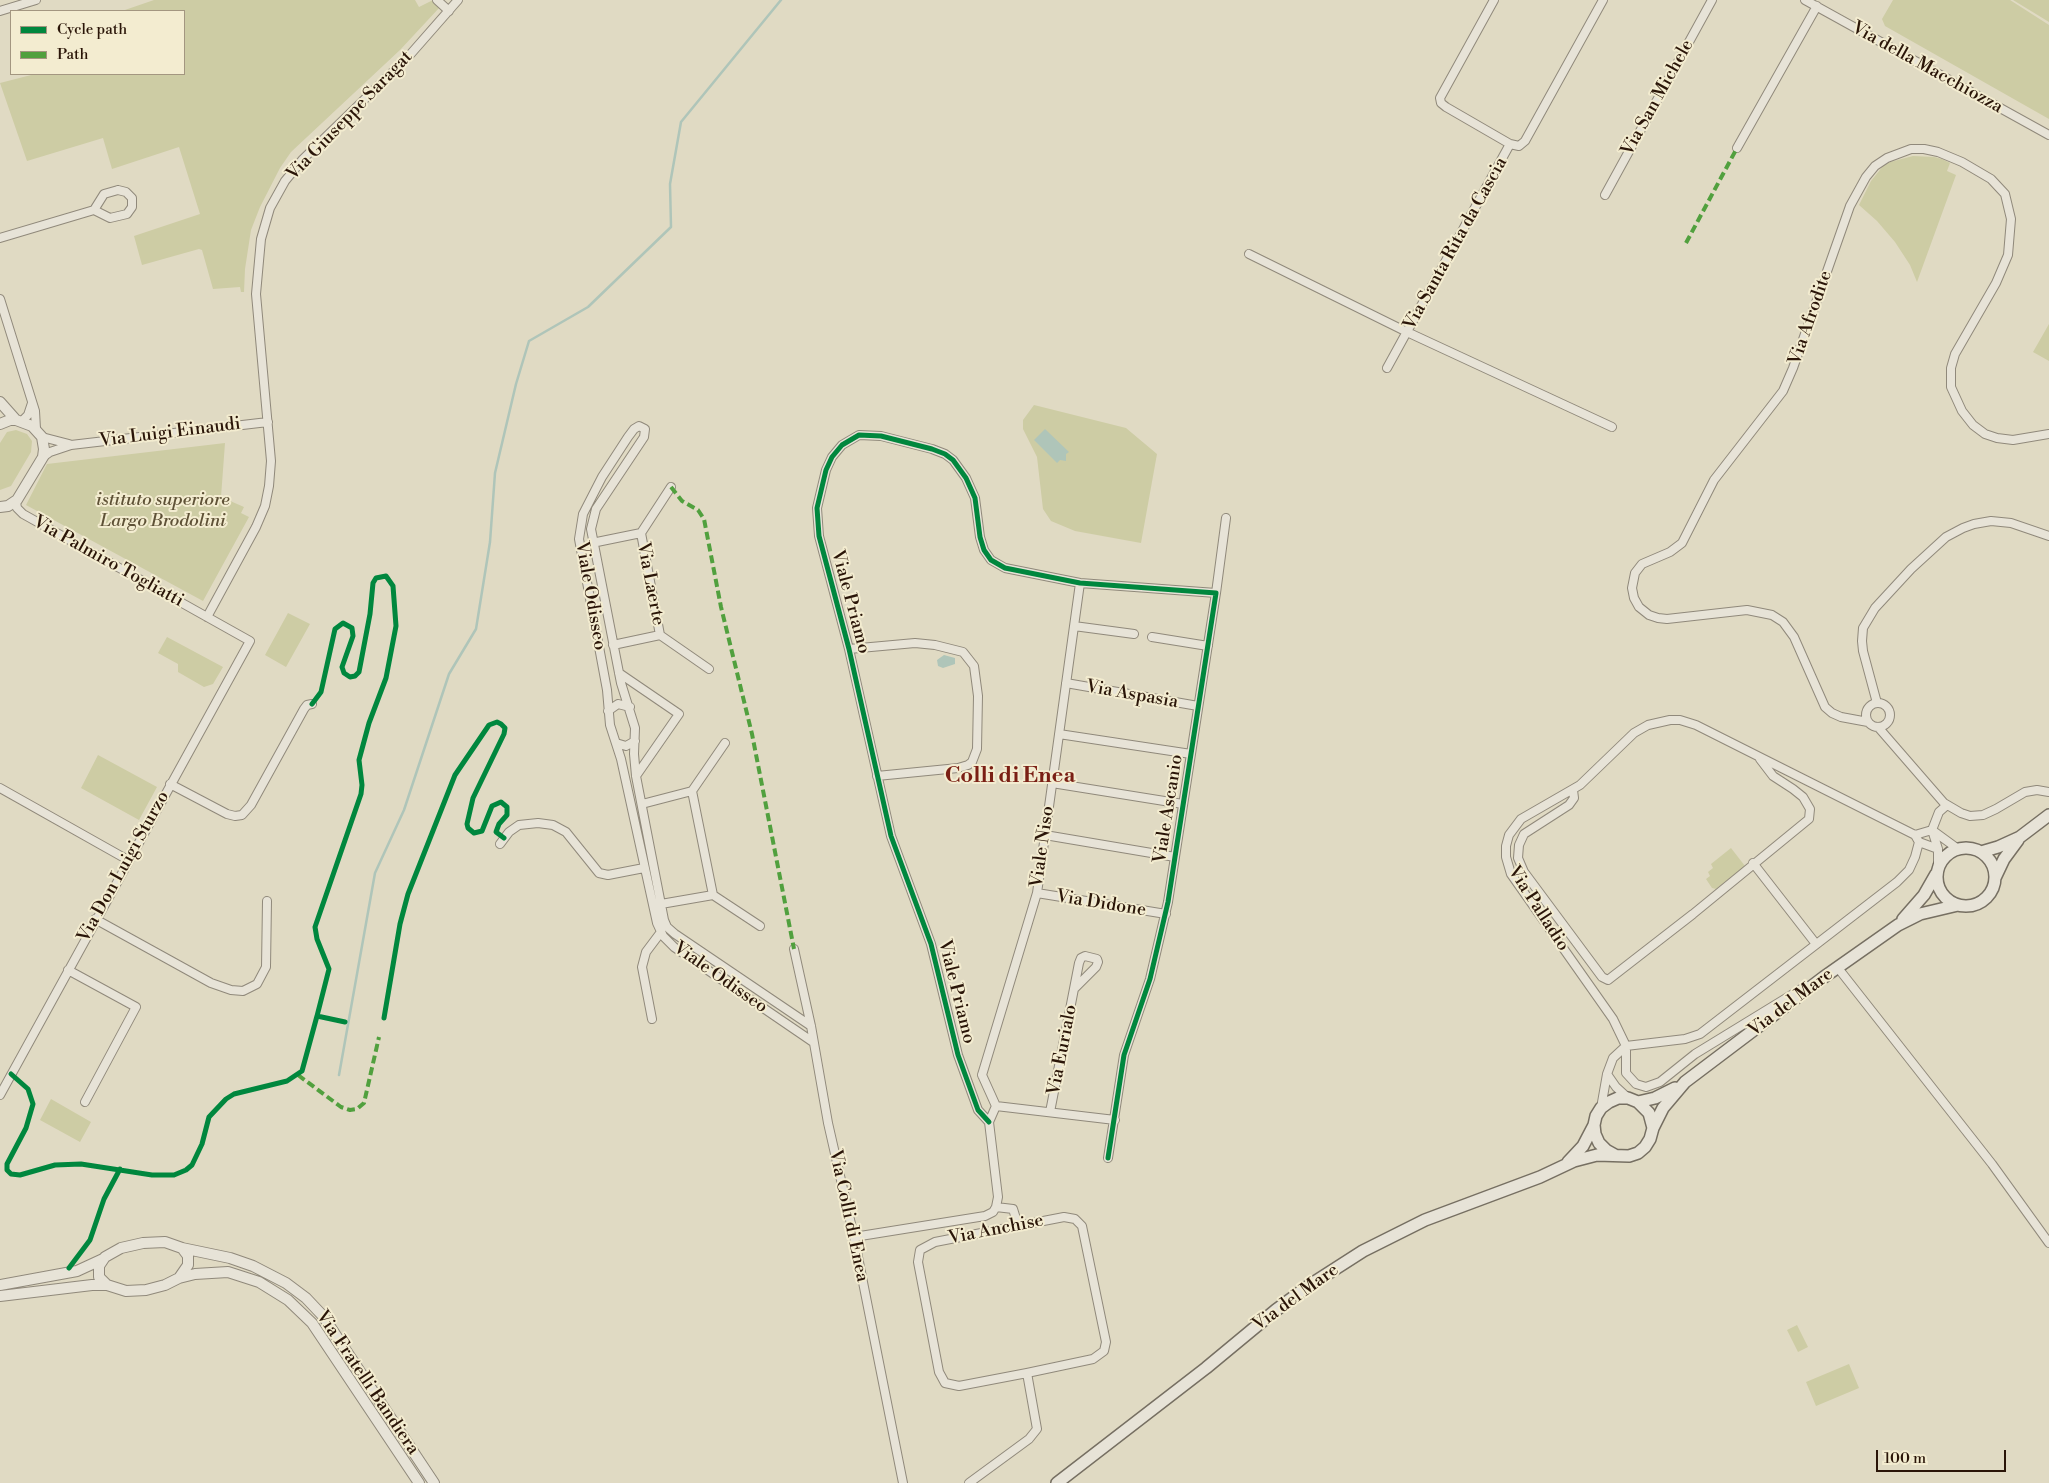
<!DOCTYPE html>
<style>
body{margin:0}
#map{position:relative;width:2049px;height:1483px;overflow:hidden;background:#e0dac3;font-family:"Libre Bodoni",serif}
canvas{display:block}
.legend{position:absolute;left:10px;top:10px;width:175px;height:65px;box-sizing:border-box;background:#f3ecd0;border:1px solid #a39680;margin:0;padding:6px 9px;list-style:none;font-size:15px;color:#2a1508}
.legend li{display:flex;align-items:center;gap:10px;height:25px}
.legend b{width:25px;border:1px solid #a39680}
.scale{position:absolute;left:1876px;top:1450px;width:130px;height:22px;box-sizing:border-box;border:2px solid #2a1508;border-top:0;padding-left:6px;font-size:15px;line-height:18px;white-space:nowrap;color:#2a1508;-webkit-text-stroke:4px #f3ecd0;paint-order:stroke}
</style>
<div id="map">
<canvas width="2049" height="1483"></canvas>
<ul class="legend">
<li><b style="height:6px;background:#00873e"></b>Cycle path</li>
<li><b style="height:6px;background:#51a03e"></b>Path</li>
</ul>
<div class="scale">100 m</div>
</div>
<script>
const c = document.querySelector('canvas').getContext('2d');
c.lineJoin = 'round';
function fillPath(path, color) {
  c.fillStyle = color;
  c.fill(path, 'evenodd');
}
function toPath(rows) {
  const path = new Path2D();
  for (const r of rows) {
    if (r.length === 3) {
      path.moveTo(r[0] + r[2], r[1]);
      path.arc(r[0], r[1], r[2], 0, 2 * Math.PI);
      continue;
    }
    path.moveTo(r[0], r[1]);
    for (let i = 2; i < r.length; i += 2) path.lineTo(r[i], r[i + 1]);
  }
  return path;
}
function stroke(path, color, width, dash) {
  c.strokeStyle = color;
  c.lineWidth = width;
  c.lineCap = dash ? 'butt' : 'round';
  c.setLineDash(dash || []);
  c.stroke(path);
}
function label(font, color, halo, rows, align = 'center') {
  c.font = font + ' "Libre Bodoni",serif';
  c.lineWidth = 4;
  c.setLineDash([]);
  c.textBaseline = 'middle';
  c.strokeStyle = halo;
  c.fillStyle = color;
  for (const [text, x, y, turn = 0] of rows) {
    c.save();
    c.translate(x, y);
    c.rotate((+turn || 0) * Math.PI / 180);
    c.textAlign = isNaN(turn) ? turn : align;
    if (halo) c.strokeText(text, 0, 0);
    c.fillText(text, 0, 0);
    c.restore();
  }
}
fillPath(toPath([
 [154,0,415,0,419,7,433,0,440,7,400,50,291,152,280,168,260,207,251,230,245,269,244,292,241,292,240,287,213,289,202,250,199,249,142,265,134,236,200,214,179,147,112,169,103,138,27,161,0,83,35,74,184,74,184,11,122,11],
 [1893,0,2010,0,2049,25,2049,119,1885,26,1882,19],
 [2013,0,2049,0,2049,22],
 [1913,156,1934,157,1942,159,1950,163,1947,171,1956,175,1917,282,1910,265,1895,242,1877,221,1859,205,1871,181,1883,166,1890,162],
 [2049,324,2049,361,2033,352],
 [1034,405,1126,428,1157,454,1141,543,1075,531,1051,521,1043,509,1037,457,1023,429,1023,420],
 [16,430,27,434,32,441,31,452,11,486,0,490,0,443,7,432],
 [225,443,221,497,244,507,241,513,249,517,203,601,26,505,47,464],
 [288,613,310,624,286,667,265,655],
 [167,637,223,667,213,684,204,687,178,672,178,664,158,653],
 [98,755,157,787,139,820,81,788],
 [1731,848,1745,866,1716,889,1712,888,1706,879,1710,876,1708,872,1713,868,1711,864],
 [51,1099,91,1122,80,1142,40,1120],
 [1797,1325,1808,1347,1798,1352,1787,1330],
 [1849,1364,1859,1388,1816,1406,1806,1382]
]), '#cdcca4');
fillPath(toPath([
 [1045,429,1069,452,1066,454,1066,461,1060,460,1057,463,1034,440],
 [944,655,955,658,955,664,943,668,938,666,937,660]
]), '#afc5b9');
stroke(toPath([
 [339,1075,375,873,404,810,449,674,476,629,490,542,495,473,516,384,529,341,588,307,671,227,670,184,681,122,781,0]
]), '#afc5b9', 2.5);
const minor = toPath([
 [437,0,449,11],
 [1494,0,1440,98,1441,103,1446,107,1510,144],
 [1805,0,2049,135],
 [0,11,36,0],
 [1737,148,1817,6],
 [118,190,126,192,132,198,132,207,127,214,110,218,94,210,104,194,118,190],
 [1605,195,1712,0],
 [0,238,94,210],
 [1249,254,1407,332,1612,427],
 [0,299,35,411,36,429],
 [1387,368,1510,144,1519,146,1525,141,1603,0],
 [22,421,28,415,32,403],
 [42,437,69,444],
 [43,457,50,452,71,445,268,422],
 [641,533,660,635],
 [592,543,641,533,671,487],
 [1216,593,1226,518],
 [207,617,256,527,265,506,269,486,271,461,256,294,261,239,270,208,285,181,303,159,408,57,458,0],
 [1074,626,1134,634],
 [1152,637,1208,646],
 [613,645,660,635,709,669],
 [849,649,915,643,935,645,963,652,974,666,978,696,977,749,972,762,968,765,958,768,877,776],
 [619,673,679,714,636,776],
 [1066,683,1198,706],
 [1878,715,12],
 [1877,703,1863,651,1862,641,1863,628,1875,608,1911,569,1946,537,1963,528,1974,524,1991,521,2011,523,2049,536],
 [608,711,618,704,630,707],
 [1868,722,1841,717,1832,713,1825,707,1794,637,1783,622,1772,615,1747,610,1667,619,1658,618,1649,615,1639,607,1634,598,1632,588,1635,573,1642,564,1670,552,1682,543,1714,480,1783,391,1793,368,1850,206,1866,177,1875,166,1887,158,1911,149,1924,149,1938,152,1962,162,1991,179,2005,194,2011,219,2008,255,1996,283,1955,354,1951,368,1951,387,1962,411,1973,425,1985,434,1997,438,2013,440,2049,434],
 [1878,727,1944,803,1961,813,1970,816,1983,815,1996,809,2025,792,2037,790,2049,792],
 [1059,734,1191,754],
 [616,743,626,746,635,741],
 [1052,783,1183,804],
 [170,784,227,814,235,816,242,815,251,805,304,709,307,705,312,704],
 [0,788,128,860],
 [1573,790,1574,798,1569,805,1524,834,1519,845,1518,858,1524,872,1602,977,1608,980,1693,914,1809,819,1810,809,1803,797,1793,789,1773,776,1760,759],
 [642,804,692,791],
 [1932,830,1958,849],
 [1045,835,1175,857],
 [1919,842,1938,849],
 [500,844,509,832,519,825,538,823,553,825,566,832,599,873,608,875,644,868],
 [1753,863,1816,944],
 [1938,867,1938,849,1932,830,1939,812,1947,805],
 [1037,893,1166,914],
 [713,895,692,791,725,743],
 [661,904,713,895,760,926],
 [95,919,211,983,231,990,243,991,257,984,266,967,267,901],
 [794,949,811,1026,828,1123,854,1237,903,1483],
 [1838,968,1992,1164,2049,1243],
 [68,970,136,1007,85,1102],
 [1806,986,1695,1054,1660,1082,1646,1087,1636,1084,1626,1073,1626,1046,1613,1019,1511,874,1506,857,1506,846,1509,835,1521,819,1580,785,1634,733,1648,725,1670,720,1680,720,1696,725,1915,835,1932,830],
 [652,1019,642,967,646,952,661,932],
 [811,1026,675,934,667,927,664,920,636,776,634,754,635,728,621,683,591,529,596,509,644,437,645,429,639,426,634,429,628,437,602,477,583,514,579,539,607,690,610,725,621,759,657,923,663,936,674,947,813,1042],
 [1607,1074,1613,1058,1626,1046,1685,1039,1700,1034,1897,882,1909,870,1915,857,1919,842,1915,835],
 [982,1075,1037,893,1080,583],
 [982,1075,996,1106,989,1122],
 [0,1095,250,641,23,514,17,508,16,502],
 [996,1106,1115,1120],
 [1601,1108,1607,1074,1616,1087,1628,1098],
 [1050,1112,1079,963,1081,958,1085,956,1097,959,1098,962,1096,967,1075,988],
 [989,1122,978,1110,958,1055,931,944,891,836,849,649,819,536,817,508,826,470,832,457,842,445,859,435,881,436,932,449,945,454,953,460,966,478,975,498,980,537,984,550,991,560,1005,568,1080,583,1216,593,1168,902,1150,979,1124,1055,1108,1158],
 [996,1207,1013,1209,1018,1225],
 [1064,1217,1075,1219,1082,1226,1106,1342,1104,1351,1093,1359,1027,1373,959,1386,945,1383,939,1372,918,1262,920,1250,935,1242,1064,1217],
 [854,1237,985,1216,993,1212,996,1207,998,1197,989,1122],
 [969,1483,1029,1439,1037,1429,1027,1373]
]);
const tertiary = toPath([
 [0,402,16,420],
 [0,424,10,420,16,420,32,426,42,437,44,449,43,457,17,500,8,506,0,507],
 [182,1248,230,1258,253,1266,286,1283,306,1298,323,1316,434,1483],
 [179,1278,195,1274,228,1272,259,1282,288,1300,312,1323,419,1483],
 [0,1285,77,1271,103,1259],
 [0,1296,92,1285,107,1285,126,1291,146,1290,165,1285,179,1278,188,1265,188,1256,182,1248,165,1242,143,1243,121,1248,105,1257,99,1266,99,1277,107,1285]
]);
const secondary = toPath([
 [1966,877,29],
 [1981,852,1998,847,2020,837,2049,815],
 [1995,878,2004,859,2018,840],
 [1903,919,1924,895,1936,874],
 [1638,1102,1655,1098,1675,1088],
 [1615,1155,1606,1150,1599,1143,1595,1134,1594,1125,1596,1116,1601,1108,1609,1102,1618,1098,1628,1098,1638,1102,1649,1113,1653,1128],
 [1568,1162,1583,1146,1594,1125],
 [1057,1483,1206,1368,1276,1310,1310,1285,1363,1251,1425,1220,1540,1177,1574,1161,1597,1155,1629,1156,1638,1153,1645,1147,1650,1139,1653,1128,1663,1108,1685,1082,1824,977,1898,925,1920,914,1958,905]
]);
stroke(minor, '#90897b', 10);
stroke(tertiary, '#90897b', 12);
stroke(secondary, '#766f62', 14);
stroke(minor, '#e7e3d7', 8);
stroke(tertiary, '#e7e3d7', 10);
stroke(secondary, '#e7e3d7', 11);
stroke(toPath([
 [1686,243,1737,148],
 [671,487,682,501,698,510,704,519,721,607,752,734,794,949],
 [298,1075,341,1107,350,1110,357,1109,364,1103,379,1037]
]), '#51a03e', 4, [8, 4]);
stroke(toPath([
 [312,704,321,692,335,629,343,623,352,628,353,636,342,667,344,673,350,677,355,676,359,672,370,614,373,583,376,578,386,576,393,586,396,626,386,678,369,723,359,760,362,785,361,794,315,927,317,939,329,969,317,1016,345,1022],
 [384,1018,400,924,408,894,455,775,489,725,497,722,501,724,505,728,504,734,473,798,467,824,468,828,474,833,482,831,492,806,501,802,507,807,507,815,499,824,496,832,504,838],
 [11,1074,28,1089,33,1104,26,1128,7,1164,7,1170,11,1174,20,1175,55,1165,81,1164,152,1175,174,1175,186,1170,192,1165,202,1144,209,1117,226,1099,234,1094,287,1081,302,1071,317,1016],
 [989,1122,978,1110,958,1055,931,944,891,836,849,649,819,536,817,508,826,470,832,457,842,445,859,435,881,436,932,449,945,454,953,460,966,478,975,498,980,537,984,550,991,560,1005,568,1080,583,1216,593,1168,902,1150,979,1124,1055,1108,1158],
 [69,1268,90,1240,104,1199,120,1169]
]), '#00873e', 5);
label('18px', '#2a1508', '#f3ecd0', [
 ["Via della Macchiozza",1927,68,29],
 ["Via San Michele",1658,98,-61],
 ["Via Giuseppe Saragat",350,116,-46],
 ["Via Santa Rita da Cascia",1456,244,-61],
 ["Via Afrodite",1811,318,-71],
 ["Via Luigi Einaudi",170,433,-7],
 ["Via Palmiro Togliatti",108,562,29],
 ["Via Laerte",650,584,79],
 ["Viale Odisseo",590,596,80],
 ["Viale Priamo",850,602,75],
 ["Via Aspasia",1132,695,10],
 ["Viale Ascanio",1169,809,-81],
 ["Viale Niso",1043,847,-82],
 ["Via Don Luigi Sturzo",124,867,-61],
 ["Via Didone",1101,904,9],
 ["Via Palladio",1538,909,57],
 ["Viale Odisseo",720,978,35],
 ["Viale Priamo",956,992,76],
 ["Via del Mare",1791,1003,-37],
 ["Via Eurialo",1063,1050,-79],
 ["Via Colli di Enea",848,1216,78],
 ["Via Anchise",996,1230,-11],
 ["Via del Mare",1296,1298,-36],
 ["Via Fratelli Bandiera",367,1383,56]
]);
label('italic 18px', '#5e5136', '#f3ecd0', [
 ["istituto superiore",163,501],
 ["Largo Brodolini",163,522]
]);
label('bold 22px', '#7a1f14', '#f3ecd0', [
 ["Colli di Enea",1010,777]
]);
</script>
